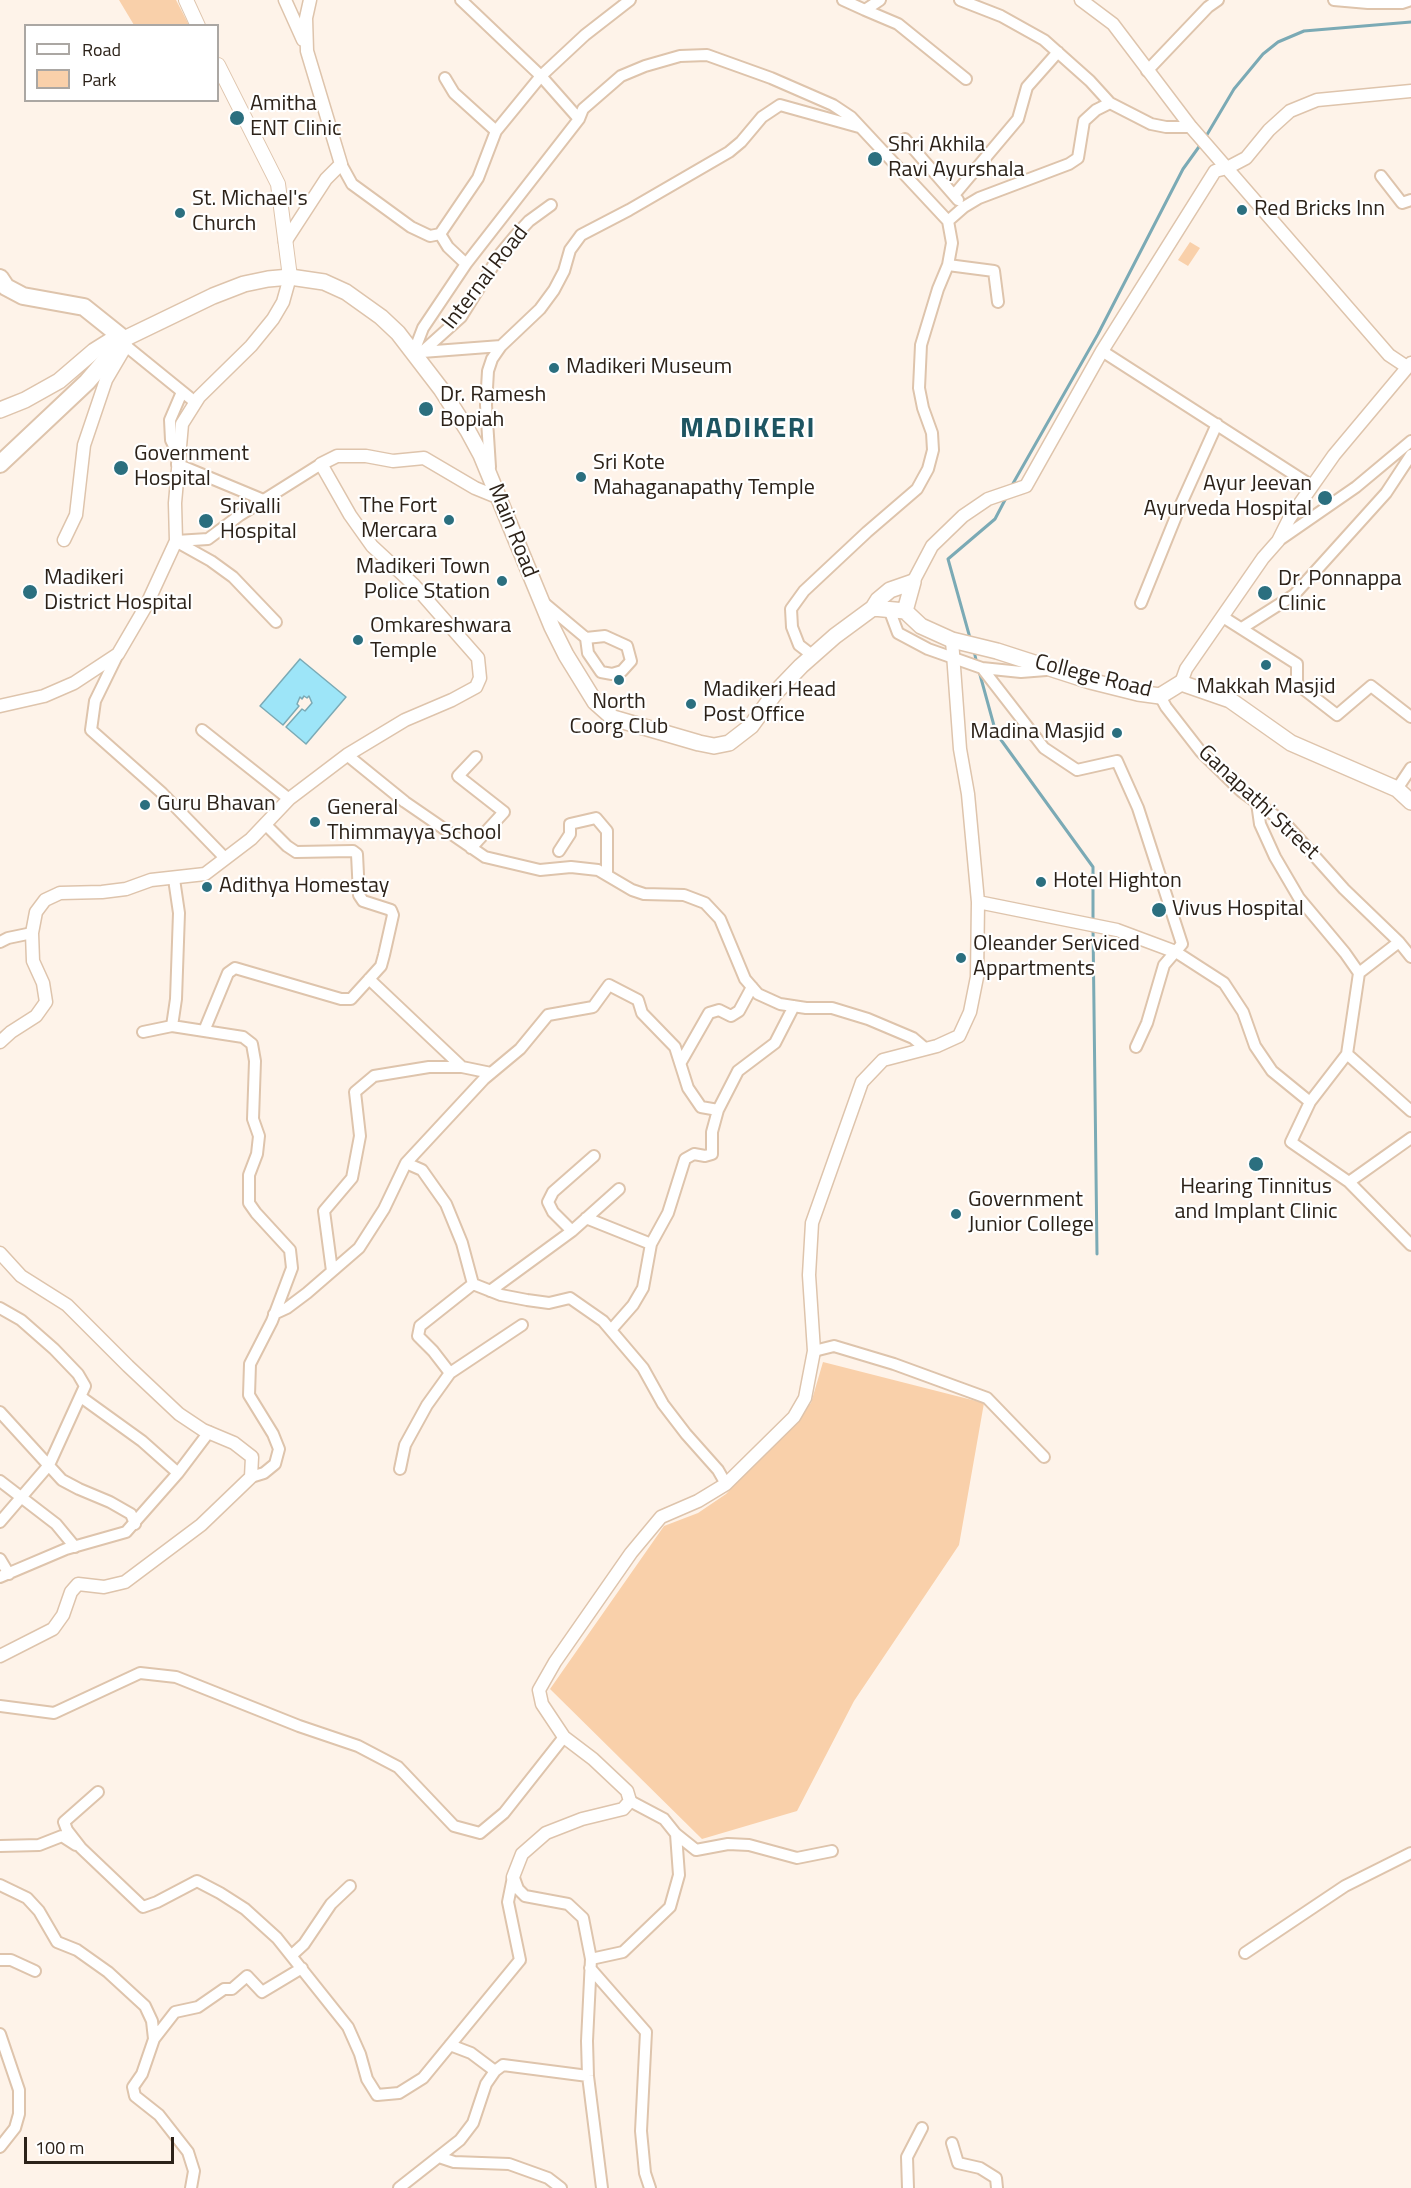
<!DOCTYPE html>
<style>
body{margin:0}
#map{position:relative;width:1411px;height:2188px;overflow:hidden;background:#fef3e9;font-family:"Titillium Web",sans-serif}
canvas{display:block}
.legend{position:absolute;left:24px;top:24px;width:195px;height:78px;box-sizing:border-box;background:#fff;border:2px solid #aba7a3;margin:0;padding:8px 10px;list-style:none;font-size:18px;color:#2c2219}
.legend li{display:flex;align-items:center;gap:12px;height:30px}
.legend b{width:30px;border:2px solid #aba7a3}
.scale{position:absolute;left:24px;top:2137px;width:150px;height:27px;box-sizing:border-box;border:3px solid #2c2219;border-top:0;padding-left:8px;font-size:18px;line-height:21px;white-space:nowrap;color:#2c2219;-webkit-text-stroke:4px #fff;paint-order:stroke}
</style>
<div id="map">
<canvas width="1411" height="2188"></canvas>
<ul class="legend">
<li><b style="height:8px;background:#fff"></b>Road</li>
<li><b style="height:16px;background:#f9d0aa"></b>Park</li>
</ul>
<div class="scale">100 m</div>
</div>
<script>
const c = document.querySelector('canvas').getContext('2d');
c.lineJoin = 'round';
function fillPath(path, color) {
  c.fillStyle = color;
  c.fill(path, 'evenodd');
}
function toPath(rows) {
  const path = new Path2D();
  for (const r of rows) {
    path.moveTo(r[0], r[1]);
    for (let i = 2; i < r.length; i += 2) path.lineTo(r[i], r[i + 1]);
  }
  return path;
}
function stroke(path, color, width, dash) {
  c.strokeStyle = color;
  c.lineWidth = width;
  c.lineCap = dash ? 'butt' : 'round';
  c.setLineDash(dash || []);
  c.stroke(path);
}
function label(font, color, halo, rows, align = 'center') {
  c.font = font + ' "Titillium Web",sans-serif';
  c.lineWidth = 4.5;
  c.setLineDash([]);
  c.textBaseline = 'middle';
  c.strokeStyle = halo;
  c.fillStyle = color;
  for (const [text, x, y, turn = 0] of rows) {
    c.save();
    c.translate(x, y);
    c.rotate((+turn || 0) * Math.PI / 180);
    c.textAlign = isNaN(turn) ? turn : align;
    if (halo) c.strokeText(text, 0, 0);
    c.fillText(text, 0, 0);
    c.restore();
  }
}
fillPath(toPath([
 [119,0,176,0,189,25,134,25],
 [1190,242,1200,248,1188,266,1178,260],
 [823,1362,984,1403,959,1545,854,1701,797,1811,702,1839,550,1689,664,1526,698,1513,726,1494,811,1403]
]), '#f9d0aa');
const water = toPath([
 [300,659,346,697,306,744,286,727,302,709,305,711,312,703,309,696,307,698,304,696,302,699,300,697,297,704,299,706,283,725,260,706,300,659]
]);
fillPath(water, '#9de5f8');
stroke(water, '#7baab5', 1.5);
stroke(toPath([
 [1205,138,1234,89,1263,54,1278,42,1304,31,1411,22],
 [1011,487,1098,334,1183,169,1201,144],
 [970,638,948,559,995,519,1006,498],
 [974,651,977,664],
 [979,671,996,733,1093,867,1093,922],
 [1093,928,1097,1254]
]), '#7baab5', 3);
const minor = toPath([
 [461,0,541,76,579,119],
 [843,0,865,10,880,0],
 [960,0,1001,16,1044,40,1090,81,1110,103,1151,124,1166,127,1191,127],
 [1334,0,1368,3,1402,3,1411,0],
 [865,10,898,24,966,79],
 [1147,71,1208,7,1218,0],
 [445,78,454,93,496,131],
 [905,139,958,200],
 [341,164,352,184,411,227,430,236,440,234,478,178,496,131,541,76,585,35,630,0],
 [1381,176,1402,203,1411,200],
 [954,195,1018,119,1027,87,1058,52],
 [948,221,964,207,979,198,1069,164,1078,158,1084,121,1096,110,1110,103],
 [440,234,448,247,466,264],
 [948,265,994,271,998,302],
 [126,346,195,402],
 [1102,351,1312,486],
 [422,352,461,317,501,253,516,235,529,221,551,205],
 [422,352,501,346],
 [413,354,423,328,466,264,579,119,583,109,621,76,645,66,680,56,707,55,771,78,833,105,851,117,948,221,952,243,948,265,938,289,921,345,919,388,923,408,932,433,933,450,928,469,917,489,867,532,804,591,791,609,792,627,799,645,812,655],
 [178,454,171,440,170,420,182,392],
 [177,464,266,501],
 [490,467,486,405,488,371,492,359,501,346,540,309,554,290,564,271,570,250,581,235,629,210,729,152,741,142,762,117,780,105,859,127],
 [176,541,208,539,240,515,321,464],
 [1278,541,1356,487,1411,441],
 [177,542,211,561,233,577,276,622],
 [543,602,586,638,605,636,627,646,631,661,622,671,612,674,601,672,588,653,586,638],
 [1141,603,1181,504,1217,424],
 [889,609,898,633,928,649,982,668],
 [1223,617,1297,664,1297,684,1337,715,1371,686,1411,717],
 [1242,628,1294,595,1386,493,1411,455],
 [118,654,95,701,91,730,162,793,225,858],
 [1046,670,1021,672,982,668,1044,748,1077,770,1117,761,1138,808,1182,944,1164,965,1147,1023,1136,1047],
 [1160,696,1166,707,1201,752,1241,791,1285,823,1344,889,1399,942,1411,957],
 [202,730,289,799],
 [347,755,405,802,485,857,540,870,571,867,598,870,632,890,644,894,684,895,705,903,720,919,745,979,758,994,780,1004,806,1008,832,1008,868,1019,913,1038,926,1049],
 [1397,789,1411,768],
 [1257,803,1260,824,1275,857,1299,898,1345,953,1359,973,1347,1054,1411,1111],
 [471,848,504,812,458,776,476,757],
 [559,851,570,834,570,824,596,818,607,831,607,875],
 [0,942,8,938,32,933],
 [1176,952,1224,983,1243,1012,1255,1046,1272,1071,1310,1102],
 [1359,973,1399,942],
 [369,979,462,1067],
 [172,1026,176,999,179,913,174,879],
 [204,1031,228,973,235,968,341,999,351,999,381,966,384,955,393,915,391,910,363,901,359,895,357,854,353,851,296,852,287,846,265,824],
 [143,1032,172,1026,243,1037,252,1044,255,1061,253,1119,259,1136,257,1154,249,1175,249,1203,256,1213,290,1250,292,1268,272,1321,250,1364,249,1395,273,1434,279,1449,275,1464,264,1473,251,1477],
 [1347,1054,1310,1102,1291,1142,1349,1182],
 [681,1062,709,1013,719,1010,731,1016,739,1011,752,987],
 [1411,1138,1349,1182,1411,1245],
 [406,1163,484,1079,520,1049,548,1015,593,1007,609,985,638,1000,642,1013,675,1047,688,1088,701,1107,718,1110],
 [586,1218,651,1244,668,1213,685,1159,694,1154,705,1156,712,1154,712,1132,718,1110,738,1071,775,1043,794,1006],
 [572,1231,553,1212,548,1202,553,1192,594,1156],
 [332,1271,324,1211,352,1178,360,1136,355,1092,374,1076,429,1067,462,1067,491,1073],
 [490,1291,572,1231,619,1189],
 [0,1308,21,1320,54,1349,78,1374,85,1386,49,1465,0,1522],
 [274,1314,287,1308,307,1293,359,1248,384,1209,406,1163,422,1170,446,1204,462,1243,473,1284,501,1295,527,1300,549,1303,570,1298,603,1321,643,1368,663,1404,686,1434,718,1470,726,1484],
 [611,1330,633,1305,643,1288,651,1244],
 [814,1351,834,1346,894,1364,987,1398,1044,1457],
 [450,1373,433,1351,418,1336,420,1326,473,1284],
 [81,1397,142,1441,178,1473],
 [0,1412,62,1480,79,1489,110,1502,131,1514,135,1524],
 [400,1469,405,1445,427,1405,450,1373,522,1325],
 [0,1481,56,1524,75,1547],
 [0,1559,9,1574],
 [0,1577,66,1549,126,1532,178,1473,209,1432],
 [0,1706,54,1713,140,1673,176,1677,299,1726,358,1746,398,1767,454,1826,480,1833,504,1813,564,1737],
 [98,1792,64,1822,67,1830,81,1848,143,1907,157,1902,197,1881,220,1893,245,1909,277,1938,348,2027,360,2054,367,2079,377,2095,399,2093,423,2078,520,1960,508,1902,513,1877],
 [630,1801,664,1819,676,1834,696,1850,728,1844,749,1845,797,1858,832,1851],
 [0,1846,39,1845,62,1836,76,1845],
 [514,1878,518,1889,525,1896,568,1904,583,1918,591,1959,587,2041,588,2076,602,2188],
 [0,1885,27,1898,39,1911,57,1942,77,1950,108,1972,145,2006,152,2021,154,2039,142,2074,133,2087,135,2096,159,2115,188,2152,194,2171,191,2188],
 [1245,1953,1345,1886,1411,1853],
 [292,1955,304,1944,331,1904,350,1886],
 [591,1959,623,1952,670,1907,679,1875,676,1834],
 [0,1960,11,1960,35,1971],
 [590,1968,646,2032,641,2131,645,2173,650,2188],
 [0,2034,19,2090,19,2114,15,2128,0,2147],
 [154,2039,175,2012,198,2007,224,1989,232,1989,247,1976,262,1992,302,1968],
 [450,2045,471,2053,495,2071],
 [952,2143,958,2163,980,2168,996,2178,997,2188],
 [439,2157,454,2162,509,2164,548,2178,561,2188],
 [399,2188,460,2140,473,2123,486,2084,495,2071,503,2065,588,2076],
 [908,2188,907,2157,922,2128]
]);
const tertiary = toPath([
 [285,0,303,40],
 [1081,0,1113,24,1191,127,1389,355,1407,367],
 [285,242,326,179,341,164,307,51,306,18,310,0],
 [64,540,76,515,84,445,106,380,126,346,125,343],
 [913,582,932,546,963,516,988,499,1026,486,1102,351,1215,171,1227,168,1246,158,1269,130,1290,111,1317,100,1411,91],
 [1181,683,1186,669,1263,558,1278,541,1289,519,1334,455,1411,363],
 [0,706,44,696,74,683,118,654,146,606,176,541,175,503,182,424,199,397,251,346,273,319,283,302,290,277],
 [978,902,1117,930,1176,952],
 [0,1042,11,1032,36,1016,46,1002,43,983,33,961,32,933,36,912,45,900,60,893,102,892,126,889,151,880,205,874,251,839,289,799,347,755,405,720,452,700,476,687,480,678,478,658,414,585,372,546,350,515,321,464,337,456,366,456,393,461,424,458,475,488,497,497],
 [0,1253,21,1276,67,1305,128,1366,179,1414,203,1430,234,1443,252,1457,251,1477,201,1525,125,1582,104,1587,78,1584,71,1592,63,1615,53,1629,0,1656],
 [513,1877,522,1854,546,1833,582,1819,623,1809,630,1801,627,1791,593,1759,564,1737,542,1704,539,1690,555,1662,631,1553,661,1517,698,1501,726,1484,794,1417,805,1398,814,1351,809,1275,812,1223,862,1082,883,1060,937,1046,959,1036,970,1012,977,977,978,902,968,794,960,749,952,640]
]);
const secondary = toPath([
 [186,0,198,26],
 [218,65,278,184,290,277]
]);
const primary = toPath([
 [0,410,25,400,59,381,94,351,110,341,124,339,213,296,244,284,268,279,290,277,324,282,346,292,381,317,398,333,441,389,468,431,481,455,552,627,566,655,595,702,613,718,699,743,714,746,729,743,751,726,775,693,801,666,835,636,873,608],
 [913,582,905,611,873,608,878,600,890,590,913,582],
 [905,611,921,626,952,640,997,651,1090,681,1138,693,1160,696,1181,683,1230,700,1291,743,1397,789,1411,802]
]);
const trunk = toPath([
 [0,278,6,287,23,296,84,307,124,339,87,382,0,464]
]);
stroke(minor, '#dec4ac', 14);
stroke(tertiary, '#dec4ac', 15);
stroke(secondary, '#dec4ac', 16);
stroke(primary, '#dec4ac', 18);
stroke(trunk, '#dec4ac', 20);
stroke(minor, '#fff', 10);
stroke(tertiary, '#fff', 12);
stroke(secondary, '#fff', 14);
stroke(primary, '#fff', 15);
stroke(trunk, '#fff', 16);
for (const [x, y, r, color] of [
 [237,118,8,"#2b6f7f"],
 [875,159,8,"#2b6f7f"],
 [1242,210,6,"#2b6f7f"],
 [180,213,6,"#2b6f7f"],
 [554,368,6,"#2b6f7f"],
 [426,409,8,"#2b6f7f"],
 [121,468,8,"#2b6f7f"],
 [581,477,6,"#2b6f7f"],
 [1325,498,8,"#2b6f7f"],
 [449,520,6,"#2b6f7f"],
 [206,521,8,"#2b6f7f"],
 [502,581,6,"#2b6f7f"],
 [30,592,8,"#2b6f7f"],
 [1265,593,8,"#2b6f7f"],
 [358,640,6,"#2b6f7f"],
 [1266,665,6,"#2b6f7f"],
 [619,680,6,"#2b6f7f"],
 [691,704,6,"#2b6f7f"],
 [1117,733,6,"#2b6f7f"],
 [145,805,6,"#2b6f7f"],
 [315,822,6,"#2b6f7f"],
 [1041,882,6,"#2b6f7f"],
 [207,887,6,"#2b6f7f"],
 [1159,910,8,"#2b6f7f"],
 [961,958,6,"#2b6f7f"],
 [1256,1164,8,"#2b6f7f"],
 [956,1214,6,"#2b6f7f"]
]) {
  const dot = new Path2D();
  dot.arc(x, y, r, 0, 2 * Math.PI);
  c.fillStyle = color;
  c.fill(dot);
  stroke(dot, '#fff', 2);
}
label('22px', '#2c2219', '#fff', [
 ["Amitha",250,105],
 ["ENT Clinic",250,130],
 ["Shri Akhila",888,146],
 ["Ravi Ayurshala",888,171],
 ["St. Michael's",192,200],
 ["Church",192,225],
 ["Red Bricks Inn",1254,210],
 ["Madikeri Museum",566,368],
 ["Dr. Ramesh",440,396],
 ["Bopiah",440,421],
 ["Government",134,455],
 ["Hospital",134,480],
 ["Sri Kote",593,464],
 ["Mahaganapathy Temple",593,489],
 ["Ayur Jeevan",1312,485,"right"],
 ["Ayurveda Hospital",1312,510,"right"],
 ["The Fort",437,507,"right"],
 ["Mercara",437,532,"right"],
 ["Srivalli",220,508],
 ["Hospital",220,533],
 ["Madikeri Town",490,568,"right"],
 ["Police Station",490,593,"right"],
 ["Madikeri",44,579],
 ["District Hospital",44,604],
 ["Dr. Ponnappa",1278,580],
 ["Clinic",1278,605],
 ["Omkareshwara",370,627],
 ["Temple",370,652],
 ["Makkah Masjid",1266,688,"center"],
 ["Madikeri Head",703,691],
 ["Post Office",703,716],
 ["North",619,703,"center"],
 ["Coorg Club",619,728,"center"],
 ["Madina Masjid",1105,733,"right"],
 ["Guru Bhavan",157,805],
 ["General",327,809],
 ["Thimmayya School",327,834],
 ["Hotel Highton",1053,882],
 ["Adithya Homestay",219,887],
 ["Vivus Hospital",1172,910],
 ["Oleander Serviced",973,945],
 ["Appartments",973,970],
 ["Hearing Tinnitus",1256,1188,"center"],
 ["and Implant Clinic",1256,1213,"center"],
 ["Government",968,1201],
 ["Junior College",968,1226]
], 'left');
label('22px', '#2c2219', '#fff', [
 ["Internal Road",486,278,-52],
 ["Main Road",512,531,68],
 ["College Road",1093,677,14],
 ["Ganapathi Street",1258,803,43]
]);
c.letterSpacing = '1.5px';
label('bold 28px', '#1e5562', '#fff', [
 ["MADIKERI",748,430]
]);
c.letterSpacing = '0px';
</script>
